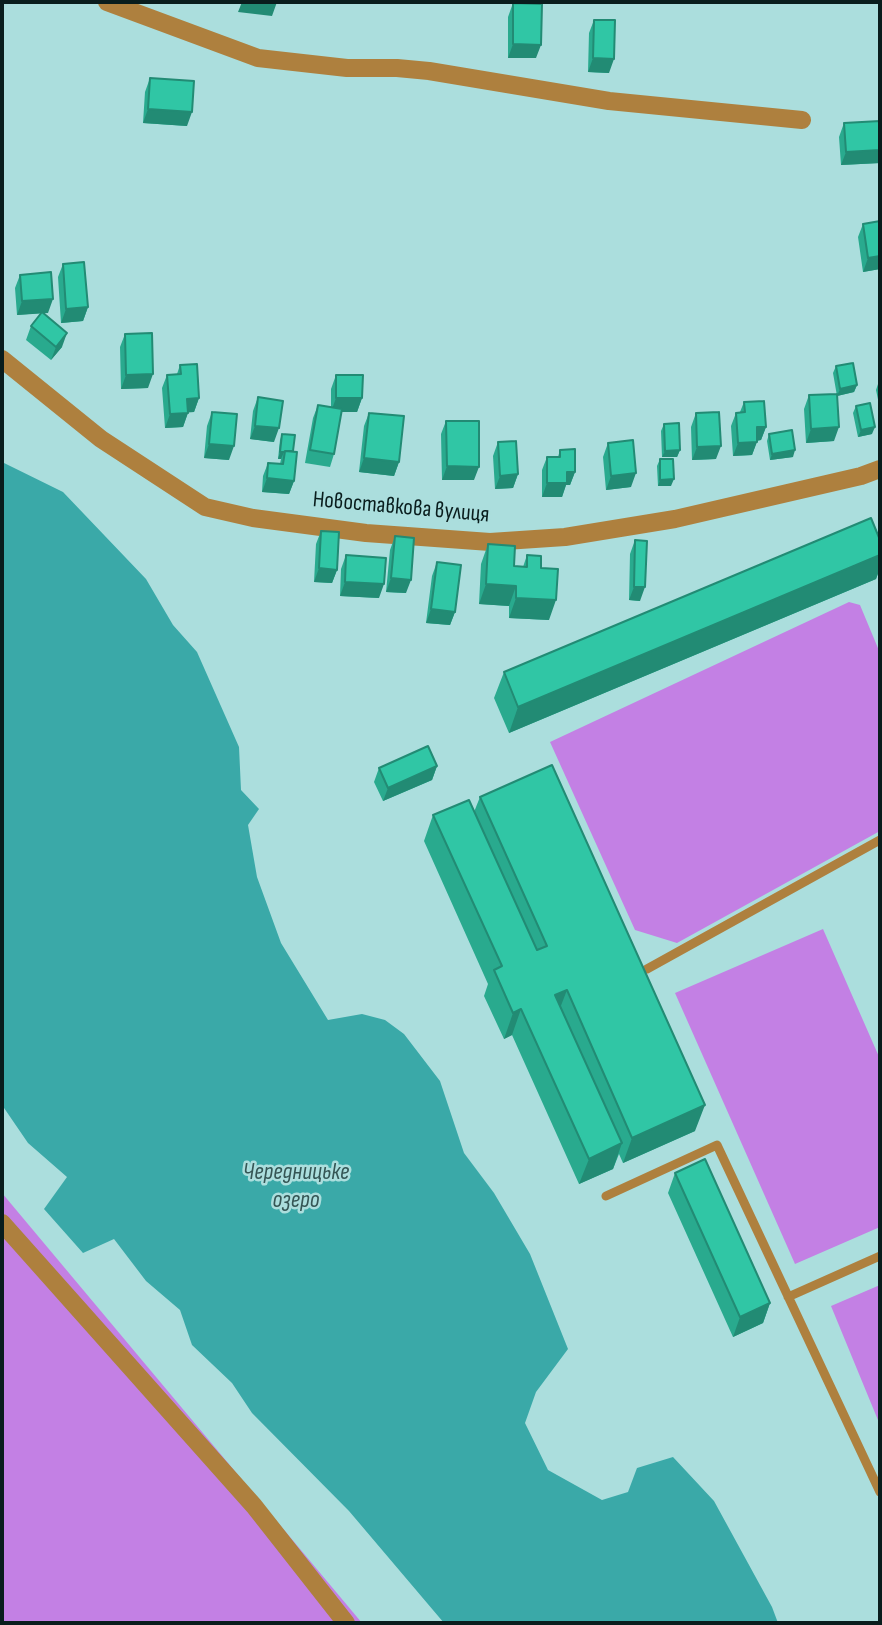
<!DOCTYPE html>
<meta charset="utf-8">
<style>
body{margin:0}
#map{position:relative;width:882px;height:1625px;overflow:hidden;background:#abdedd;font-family:"Sofia Sans Condensed",sans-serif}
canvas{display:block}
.frame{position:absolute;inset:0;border:4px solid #091d1d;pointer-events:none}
</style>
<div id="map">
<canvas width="882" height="1625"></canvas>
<div class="frame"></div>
</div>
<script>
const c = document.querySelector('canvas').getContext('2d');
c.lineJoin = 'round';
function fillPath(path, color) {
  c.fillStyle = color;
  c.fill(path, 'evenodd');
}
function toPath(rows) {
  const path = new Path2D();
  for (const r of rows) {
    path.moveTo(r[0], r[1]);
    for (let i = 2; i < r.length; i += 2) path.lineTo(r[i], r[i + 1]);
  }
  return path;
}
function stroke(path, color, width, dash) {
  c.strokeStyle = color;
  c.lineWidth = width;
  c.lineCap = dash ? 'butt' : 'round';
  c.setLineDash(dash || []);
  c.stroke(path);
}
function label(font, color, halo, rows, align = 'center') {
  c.font = font + ' "Sofia Sans Condensed",sans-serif';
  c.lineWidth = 5;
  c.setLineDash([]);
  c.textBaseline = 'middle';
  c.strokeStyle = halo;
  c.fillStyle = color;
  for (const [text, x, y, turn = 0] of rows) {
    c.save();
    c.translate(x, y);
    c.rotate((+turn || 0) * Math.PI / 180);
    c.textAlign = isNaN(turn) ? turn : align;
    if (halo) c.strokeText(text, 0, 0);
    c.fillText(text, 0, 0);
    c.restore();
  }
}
fillPath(toPath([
 [849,602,860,605,880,653,880,831,677,943,635,930,550,742],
 [823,929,880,1059,880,1227,795,1264,675,993],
 [2,1193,362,1623,6,1623,2,1620],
 [880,1285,880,1425,831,1306]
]), '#c380e4');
fillPath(toPath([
 [2,462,63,492,146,579,173,625,197,652,239,747,241,790,259,809,248,825,257,877,281,943,328,1020,362,1014,385,1020,404,1034,440,1081,464,1153,494,1193,530,1254,568,1349,536,1392,525,1423,548,1470,602,1500,628,1492,637,1468,673,1457,714,1501,772,1607,778,1623,444,1623,349,1511,252,1413,232,1383,192,1345,180,1310,146,1281,114,1239,83,1253,44,1209,67,1177,28,1143,2,1105]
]), '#3aa9a8');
stroke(toPath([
 [647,969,880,840],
 [606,1196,717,1145,880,1492],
 [788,1297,880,1256]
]), '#ae803e', 9);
stroke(toPath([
 [107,2,258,58,347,68,397,68,429,71,609,101,802,120],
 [2,359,101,439,205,507,253,518,366,533,490,542,565,537,675,519,861,476,880,469],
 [2,1223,254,1506,346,1623]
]), '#ae803e', 18);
fillPath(toPath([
 [513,3,536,58,508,58,508,17],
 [594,20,609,73,588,72,589,33],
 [150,78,187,126,143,123,145,92],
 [880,121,880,163,841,165,839,137,844,123],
 [880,221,880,269,863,272,858,237,863,224],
 [63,264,88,307,83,321,61,323,58,277],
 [20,275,48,313,43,313,62,347,51,360,26,340,31,326,41,313,17,315,15,288],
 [125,334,148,388,121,389,120,347],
 [180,365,199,398,194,412,188,412,183,427,165,428,162,388,167,375,177,374],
 [836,366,857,385,854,392,837,396,833,373],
 [336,375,362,398,357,412,341,412,334,454,330,467,305,463,313,418,318,405,331,407,331,389],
 [880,378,880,409,876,390],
 [809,395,834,441,806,443,804,409],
 [258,397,274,442,250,439,253,411],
 [744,402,766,427,761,440,757,441,752,455,733,456,731,426,736,413,740,412],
 [856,406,872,434,858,437,853,413],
 [212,412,229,460,204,458,207,426],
 [369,413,399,462,394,476,359,472,364,426],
 [696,413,716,459,692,460,691,427],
 [446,421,474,480,442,480,441,434],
 [664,424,680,450,677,457,662,457,661,431],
 [282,434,293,451,294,481,289,494,262,492,263,476,268,463,280,464,281,459,278,459,280,440],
 [769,434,793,457,770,460,767,441],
 [498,442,518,474,513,488,495,489,493,456],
 [608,443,631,487,606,490,603,457],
 [560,450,575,472,570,485,566,485,562,497,542,497,542,470,547,457,558,457],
 [660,459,671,486,658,486,657,466],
 [880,529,880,568,876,579,509,733,494,698,504,672,878,535],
 [321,531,337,570,332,583,314,582,316,544],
 [395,536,406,593,386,592,390,550],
 [635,540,640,601,629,600,630,554],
 [488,544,514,566,523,567,527,555,541,568,549,620,509,618,509,606,479,604,481,564],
 [346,555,379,598,340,596,341,569],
 [437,562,455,612,450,625,426,623,432,576],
 [437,766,432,780,383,801,374,782,379,768],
 [480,797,695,1131,623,1163,619,1154,613,1169,579,1184,512,1035,504,1039,484,996,488,984,424,841,433,815,474,812],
 [675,1173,770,1303,763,1323,733,1337,668,1193]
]), '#29aa8e');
fillPath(toPath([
 [242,2,277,2,272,16,238,12],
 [513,44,541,45,536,58,508,58],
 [593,58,614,59,609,73,588,72],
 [148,109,192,112,187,126,143,123],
 [880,150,880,163,841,165,846,152],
 [880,256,880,269,863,272,868,258],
 [53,299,48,313,17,315,22,301],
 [88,307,83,321,61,323,66,309],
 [67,333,62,347,51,360,56,347],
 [153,374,148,388,121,389,126,375],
 [857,385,854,392,837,396,840,389],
 [199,398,194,412,182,413,187,399],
 [336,398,362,398,357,412,331,412],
 [188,413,183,427,165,428,170,414],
 [255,426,279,428,274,442,250,439],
 [757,427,766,427,761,440,752,441],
 [839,427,834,441,806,443,811,429],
 [875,427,872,434,858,437,861,430],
 [757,442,752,455,733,456,738,443],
 [209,444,234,446,229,460,204,458],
 [721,446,716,459,692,460,697,447],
 [680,450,677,457,662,457,665,451],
 [795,450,793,457,770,460,772,454],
 [280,452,284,452,281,459,278,459],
 [364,458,399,462,394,476,359,472],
 [447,466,479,467,474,480,442,480],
 [567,472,575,472,570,485,566,485,562,497,542,497,547,483],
 [636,473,631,487,606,490,611,476],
 [518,474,513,488,495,489,500,476],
 [267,478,294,481,289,494,262,492],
 [674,479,671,486,658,486,660,480],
 [880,555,880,568,876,579,509,733,518,707],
 [319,568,337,570,332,583,314,582],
 [391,578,411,580,406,593,386,592],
 [345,582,384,584,379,598,340,596],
 [486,584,516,586,509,606,479,604],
 [634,587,645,587,640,601,629,600],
 [516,598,556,600,549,620,509,618],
 [431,609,455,612,450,625,426,623],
 [437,766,432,780,383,801,388,788],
 [567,990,557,1016,555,995],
 [521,1009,512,1035,504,1039,513,1013],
 [705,1105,695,1131,623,1163,632,1138],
 [622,1143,613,1169,579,1184,589,1159],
 [770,1303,763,1323,733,1337,740,1317]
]), '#228b74');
const building = toPath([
 [513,3,542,4,541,45,513,44,513,3],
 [594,20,615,20,614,59,593,58,594,20],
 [150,78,194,81,192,112,148,109,150,78],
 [880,121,880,150,846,152,844,123,880,121],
 [880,221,880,256,868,258,863,224,880,221],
 [84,262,88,307,66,309,63,264,84,262],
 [51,272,53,299,22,301,20,275,51,272],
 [42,312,67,333,56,347,31,326,42,312],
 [152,333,153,374,126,375,125,334,152,333],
 [853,363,857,385,840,389,836,366,853,363],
 [197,364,199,398,187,399,188,413,170,414,167,375,181,374,180,365,197,364],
 [336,375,363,375,362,398,336,398,336,375],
 [837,394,839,427,811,429,809,395,837,394],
 [258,397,283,401,279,428,255,426,258,397],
 [764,401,766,427,757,427,757,442,738,443,736,413,745,412,744,402,764,401],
 [870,403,875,427,861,430,856,406,870,403],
 [318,405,342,409,334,454,310,450,318,405],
 [212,412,237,414,234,446,209,444,212,412],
 [719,412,721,446,697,447,696,413,719,412],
 [369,413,404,416,399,462,364,458,369,413],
 [446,421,479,421,479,467,447,466,446,421],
 [679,423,680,450,665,451,664,424,679,423],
 [792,430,795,450,772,454,769,434,792,430],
 [282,434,295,435,293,451,285,451,284,452,280,452,282,434],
 [633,440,636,473,611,476,608,443,633,440],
 [516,441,518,474,500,476,498,442,516,441],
 [575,449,575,472,567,472,567,483,547,483,547,457,560,457,560,450,575,449],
 [285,451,297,452,294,481,267,478,268,463,283,464,285,451],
 [660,459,673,459,674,479,660,480,660,459],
 [871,518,880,540,880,555,518,707,504,672,871,518],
 [321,531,339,532,337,570,319,568,321,531],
 [395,536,414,538,411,580,391,578,395,536],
 [635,540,647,541,645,587,634,587,635,540],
 [488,544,515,546,514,566,527,567,527,555,541,556,541,568,558,569,556,600,516,598,516,586,486,584,488,544],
 [346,555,386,558,384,584,345,582,346,555],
 [437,562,461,565,455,612,431,609,437,562],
 [428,746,437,766,388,788,379,768,428,746],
 [552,765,705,1105,632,1138,567,990,555,995,622,1143,589,1159,521,1009,513,1013,494,970,502,966,433,815,469,800,537,950,547,946,480,797,552,765],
 [705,1159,770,1303,740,1317,675,1173,705,1159]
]);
fillPath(building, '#30c6a5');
stroke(building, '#228b74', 2);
label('23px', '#091d1d', '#abdedd', [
 ["Новоставкова вулиця",401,508,5]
]);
label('italic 24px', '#355655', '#abdedd', [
 ["Чередницьке",296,1173],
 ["озеро",296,1201]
]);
</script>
